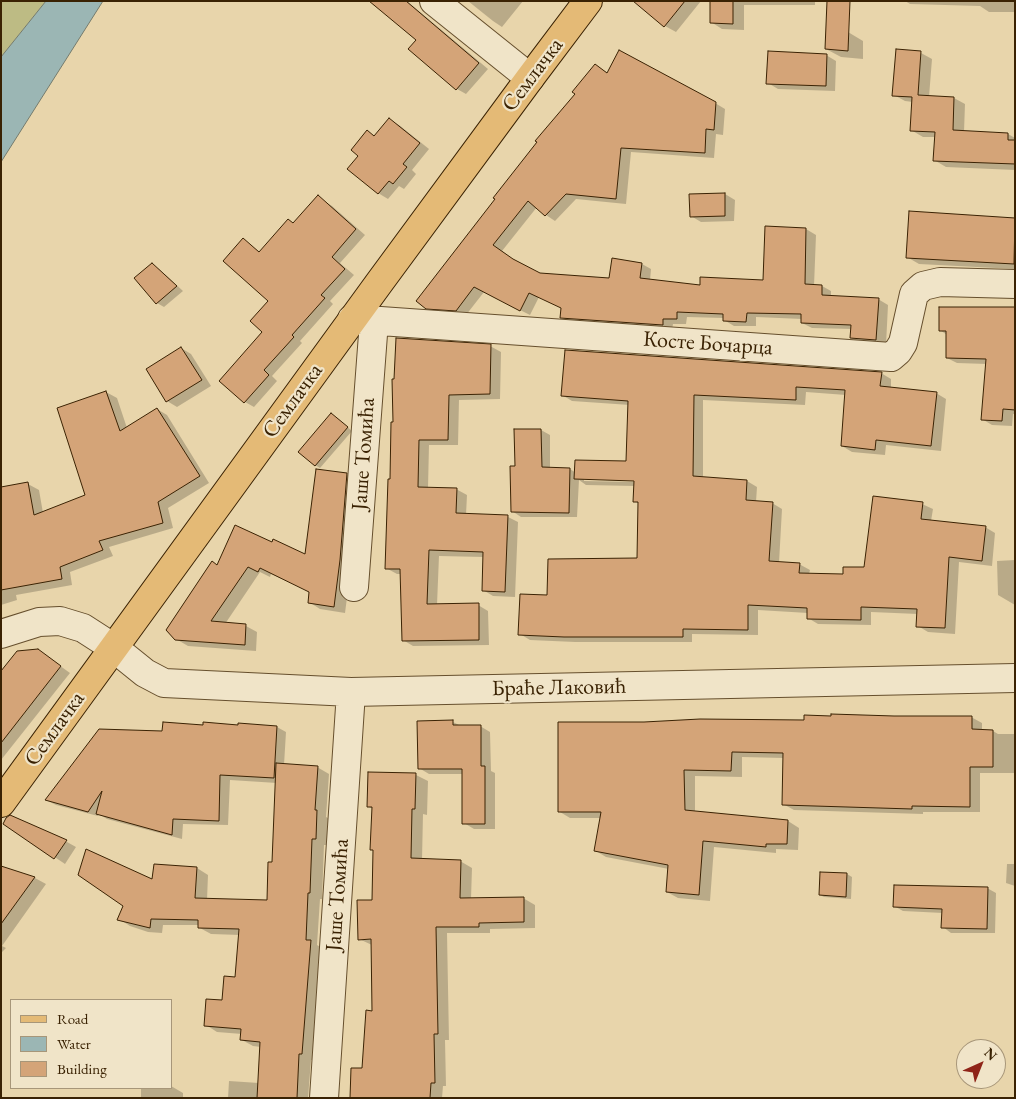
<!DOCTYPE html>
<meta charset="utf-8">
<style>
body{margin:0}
#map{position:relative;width:1016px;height:1099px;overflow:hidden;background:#e8d5ab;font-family:"EB Garamond",serif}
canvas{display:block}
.frame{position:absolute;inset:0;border:2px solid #3a2203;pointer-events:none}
.legend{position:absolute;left:10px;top:999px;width:162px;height:90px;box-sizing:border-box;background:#f0e4c8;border:1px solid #a79679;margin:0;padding:6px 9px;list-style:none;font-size:15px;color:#3a2203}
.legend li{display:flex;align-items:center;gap:10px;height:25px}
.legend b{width:25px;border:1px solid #a79679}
.north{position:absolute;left:956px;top:1039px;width:50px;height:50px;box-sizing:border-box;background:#f0e4c8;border:1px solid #a79679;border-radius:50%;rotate:44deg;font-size:14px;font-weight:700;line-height:20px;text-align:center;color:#3a2203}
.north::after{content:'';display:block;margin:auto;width:18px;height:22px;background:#8f2418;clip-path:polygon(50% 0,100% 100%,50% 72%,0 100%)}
</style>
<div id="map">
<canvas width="1016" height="1099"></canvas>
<div class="frame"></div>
<ul class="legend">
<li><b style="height:6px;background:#e4ba76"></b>Road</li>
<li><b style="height:14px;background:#9bb6b4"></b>Water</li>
<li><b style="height:14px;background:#d4a478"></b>Building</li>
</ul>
<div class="north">N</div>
</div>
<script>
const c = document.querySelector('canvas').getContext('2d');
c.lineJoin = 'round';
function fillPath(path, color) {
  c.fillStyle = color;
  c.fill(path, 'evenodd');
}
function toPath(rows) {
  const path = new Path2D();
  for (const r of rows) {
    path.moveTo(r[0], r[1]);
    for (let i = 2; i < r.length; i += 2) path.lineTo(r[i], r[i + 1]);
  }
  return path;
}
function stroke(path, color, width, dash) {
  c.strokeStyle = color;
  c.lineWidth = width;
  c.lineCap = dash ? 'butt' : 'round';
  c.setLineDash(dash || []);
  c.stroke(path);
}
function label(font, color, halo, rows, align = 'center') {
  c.font = font + ' "EB Garamond",serif';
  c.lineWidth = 4.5;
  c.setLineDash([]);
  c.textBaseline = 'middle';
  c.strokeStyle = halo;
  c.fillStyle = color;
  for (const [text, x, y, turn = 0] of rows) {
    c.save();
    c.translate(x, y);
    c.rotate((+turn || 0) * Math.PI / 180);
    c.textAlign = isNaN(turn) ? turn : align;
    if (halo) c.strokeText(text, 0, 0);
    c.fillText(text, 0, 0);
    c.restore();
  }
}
fillPath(toPath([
 [1,1,46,1,1,57]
]), '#bdbb84');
const water = toPath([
 [46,1,103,1,1,162,1,57,46,1]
]);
fillPath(water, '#9bb6b4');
stroke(water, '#747b6d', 1);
fillPath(toPath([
 [371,1,407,1,488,69,466,94,457,89,410,49,418,40],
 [468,1,523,1,502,27,493,21],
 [652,1,701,1,676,32,665,26,645,10],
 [712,1,815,1,815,5,744,5,744,30,722,29,711,22],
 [905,1,1015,1,1015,12,989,12,980,6,910,4],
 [848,32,863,41,863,59,841,57,826,49],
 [921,53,932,59,929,97,954,98,965,104,964,132,1008,134,1015,138,1015,170,946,167,934,160,936,137,923,137,911,130,913,102,905,101,894,95],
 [826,55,836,61,835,91,778,89,768,83],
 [595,65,608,73,715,103,725,109,723,135,716,134,714,158,631,152,626,204,576,199,555,221,546,215,537,207,502,251,519,264,540,274,610,280,642,264,651,269,650,281,701,287,764,281,806,229,816,235,814,286,822,286,831,291,831,297,878,299,888,305,886,345,861,343,851,338,852,329,812,328,802,323,802,319,756,317,756,326,734,326,724,320,724,318,687,317,686,324,673,324,672,330,571,323,561,317,562,308,539,297,530,315,484,292,466,315,437,313,427,308],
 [389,120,399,125,429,149,412,170,416,174,404,189,399,186,388,199,378,193,359,156,367,132,376,136],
 [725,194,735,200,734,221,701,222,691,216],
 [322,200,332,206,365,235,340,263,354,275,330,301,333,304,300,341,302,343,272,376,277,381,254,407,245,402,264,332,269,301,243,240,260,252,288,220,294,224],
 [1015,219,1015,269,919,264,907,257],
 [152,265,159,269,183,291,164,307,157,303],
 [1011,307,1015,307,1015,414,1013,414,1012,426,992,425,982,419,987,364,957,363,947,358,947,335,940,330,1011,309],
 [490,346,501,352,500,399,459,400,458,445,429,445,428,488,456,489,467,495,466,515,508,517,518,522,515,597,493,596,483,590,484,557,439,556,437,605,478,605,488,611,489,645,413,646,403,640,402,574,397,574,386,568,391,480,392,423],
 [181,348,191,354,211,386,177,407,167,401],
 [881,373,891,379,891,388,936,393,946,399,941,451,886,445,885,455,852,452,842,446,846,395,806,392,805,405,703,400,703,478,747,481,757,487,756,502,772,503,782,509,779,563,799,564,810,570,809,574,845,575,866,568,922,504,933,509,931,521,985,527,995,533,992,566,959,562,955,634,928,632,918,626,918,614,871,612,871,625,818,624,808,618,808,613,758,610,758,635,692,634,692,642,575,642,530,640,520,634,548,596,638,560,639,504,635,501,635,486,586,485,579,480,577,517,521,517,512,511,516,468,541,430,550,435,550,469,570,469,576,473,628,462,630,405,572,401,562,395],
 [584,478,640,480,640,482,584,481],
 [106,392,117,398,127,428,157,409,167,415,209,483,168,508,173,528,109,547,113,556,70,572,72,585,16,595,17,600,1,605,1,551,28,484,39,490,43,513,86,496],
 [336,417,352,431,320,468,315,465],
 [346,474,358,481,351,567,345,613,320,609,309,602,311,592,271,574,270,577,260,572,225,624,246,626,257,632,256,651,188,646,176,639,218,566,272,544,306,556],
 [1015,560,1015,605,998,595,997,561],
 [38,650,70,673,1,760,1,673],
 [894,717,971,717,982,723,982,731,993,731,998,734,1015,734,1015,773,980,773,980,812,923,812,923,814,794,810,783,804,784,758,742,757,742,777,695,776,695,813,788,821,799,828,798,850,776,849,776,853,714,847,710,901,678,898,667,892,669,869,606,857,596,851,602,818,570,818,560,812,805,721],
 [453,722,461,726,480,726,490,732,491,771,495,773,495,829,474,829,464,823,463,774,429,774,419,768],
 [204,726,277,727,286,732,284,765,317,767,329,774,326,817,328,818,327,845,324,845,322,899,320,899,317,945,322,948,313,1060,311,1060,308,1098,228,1098,229,1081,259,1083,261,1047,253,1046,242,1040,242,1034,217,1032,206,1025,224,1002,236,978,240,935,211,934,200,928,200,925,163,925,162,933,148,932,130,926,119,919,154,881,197,868,208,875,207,900,268,901,274,863,277,783,230,780,228,825,183,824,182,839,107,819,99,814,98,816,56,805,46,800,163,732],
 [370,773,416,775,428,781,427,815,423,814,422,860,460,861,472,868,471,899,523,898,535,905,535,928,490,929,490,933,447,933,449,1040,445,1040,446,1086,443,1086,442,1098,352,1098,363,1070,374,1012,372,945,359,939,373,901,374,851,373,809,369,807],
 [11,816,67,842,76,847,65,864,4,823],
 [1007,864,1015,864,1015,886,1006,883],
 [1,868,35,878,46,884,2,946,6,948,1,953],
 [821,873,847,874,852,877,851,899,824,897,820,895],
 [987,888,996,893,995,933,951,933,943,927,943,913,903,911,894,906],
 [171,1086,183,1093,183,1098,141,1098,141,1088,171,1088]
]), '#0003');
const building = toPath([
 [369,1,406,1,479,63,456,90,408,49,416,40,369,1],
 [633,1,685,1,664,27,633,1],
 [710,1,733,1,733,24,710,23,710,1],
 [827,1,850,1,848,51,825,49,827,1],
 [896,49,921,51,918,95,954,97,953,130,1008,133,1008,140,1015,140,1015,164,933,161,935,132,910,131,912,97,892,96,896,49],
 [619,50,716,102,714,130,706,129,705,153,621,148,616,199,566,194,545,216,528,201,493,245,513,259,540,273,609,278,612,258,642,263,640,278,700,285,700,277,763,280,765,226,806,228,805,284,822,285,822,295,879,298,876,340,850,338,851,325,801,323,801,314,747,313,746,322,723,321,723,314,677,312,677,319,663,319,663,325,560,318,561,308,529,293,520,311,474,287,456,311,426,309,416,301,495,199,493,198,537,142,535,141,575,94,572,92,595,64,607,73,619,50],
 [768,51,827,54,826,86,766,84,768,51],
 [389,118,420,143,403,164,407,167,393,184,389,181,378,194,347,169,358,156,351,150,367,130,374,136,389,118],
 [725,193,725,216,690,217,689,194,725,193],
 [318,195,356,229,332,257,345,269,321,295,325,298,292,335,294,337,264,370,269,375,244,403,219,381,262,332,250,321,268,301,223,261,243,238,259,252,288,219,293,223,318,195],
 [909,211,1015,218,1014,264,906,258,909,211],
 [152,263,177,286,156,304,134,278,152,263],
 [939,307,1015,307,1015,410,1003,409,1002,421,981,420,986,359,946,358,946,331,939,331,939,307],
 [396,338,491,344,490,394,449,395,448,440,419,440,418,487,457,488,456,513,508,515,505,592,482,591,483,552,429,550,427,604,479,603,479,640,402,641,400,569,385,569,388,479,390,479,391,422,393,422,392,379,394,379,396,338],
 [181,347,202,380,166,402,146,369,181,347],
 [565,350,882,372,880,386,937,392,931,446,876,440,875,450,841,446,845,390,796,387,796,400,694,395,693,476,747,480,746,500,773,502,769,561,800,563,799,573,843,574,843,567,864,567,873,496,923,502,921,519,986,526,982,561,949,557,945,628,916,627,917,609,861,607,861,620,807,619,807,608,748,605,748,630,683,629,683,637,564,637,518,635,520,594,547,595,548,559,637,558,638,502,633,502,634,481,574,479,575,460,626,461,628,401,561,396,565,350],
 [106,391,120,431,157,408,200,476,158,502,163,523,99,541,103,550,60,567,62,579,1,590,1,487,28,482,34,515,85,495,57,408,106,391],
 [331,413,348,427,315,466,298,452,331,413],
 [514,429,541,429,542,467,570,468,569,513,511,512,510,466,515,466,514,429],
 [316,469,347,473,340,560,334,607,308,603,309,592,260,568,258,572,248,567,211,621,246,624,245,645,175,640,166,630,212,561,217,565,235,525,272,542,273,539,305,554,316,469],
 [38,649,61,666,1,743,1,671,17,651,38,649],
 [831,714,894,716,972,716,972,729,993,730,993,767,970,767,970,807,912,806,912,809,782,805,783,753,732,752,731,771,684,770,685,810,788,820,787,844,766,844,766,847,703,841,699,895,666,892,668,865,594,851,601,812,558,812,558,722,644,722,700,719,804,720,804,715,831,716,831,714],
 [453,720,453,725,481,725,481,766,485,766,485,824,462,824,462,769,418,769,417,721,453,720],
 [163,722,203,725,203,722,238,725,238,723,277,726,274,778,220,775,219,821,173,819,172,835,96,814,102,791,88,812,45,800,99,729,162,731,163,722],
 [276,763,318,766,315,810,317,810,316,839,312,839,310,893,308,893,306,940,311,940,302,1054,299,1054,297,1098,257,1098,260,1042,240,1040,241,1029,204,1026,206,999,222,1000,224,976,235,977,239,929,198,928,198,920,151,919,150,928,117,920,123,906,78,875,86,849,152,879,154,864,197,867,195,898,267,900,268,862,272,862,276,763],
 [368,772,416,773,415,809,412,809,411,858,461,860,460,898,524,897,524,922,479,923,479,927,436,927,438,1034,434,1034,435,1083,431,1083,430,1098,350,1098,351,1068,362,1068,366,1010,372,1011,371,939,358,940,357,900,372,900,373,850,370,850,372,807,367,807,368,772],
 [10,815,67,840,54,859,3,824,6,818,10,815],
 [1,866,35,877,1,924,1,866],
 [820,872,847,873,846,897,819,895,820,872],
 [894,885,988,887,987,929,941,928,942,909,893,907,894,885]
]);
fillPath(building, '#d4a478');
stroke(building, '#3a2203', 1);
const minor = toPath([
 [434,1,530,78],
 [352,319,891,357,898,351,903,343,914,294,923,286,940,282,1015,284],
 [354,587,374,321],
 [1,634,39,622,60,621,83,628,114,648,145,673,164,683,351,692,1015,678],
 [324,1098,351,692]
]);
const major = toPath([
 [1,803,379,283,530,78,588,1]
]);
stroke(minor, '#664f2d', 30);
stroke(major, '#3a2203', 30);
stroke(minor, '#f0e4c8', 28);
stroke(major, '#e4ba76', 28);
label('22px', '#3a2203', '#f0e4c8', [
 ["Семлачка",533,75,-53],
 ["Косте Бочарца",708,344,4],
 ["Семлачка",293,401,-54],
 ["Јаше Томића",364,454,-86],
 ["Браће Лаковић",559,688,-1],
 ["Семлачка",55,729,-54],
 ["Јаше Томића",338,895,-86]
]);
</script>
